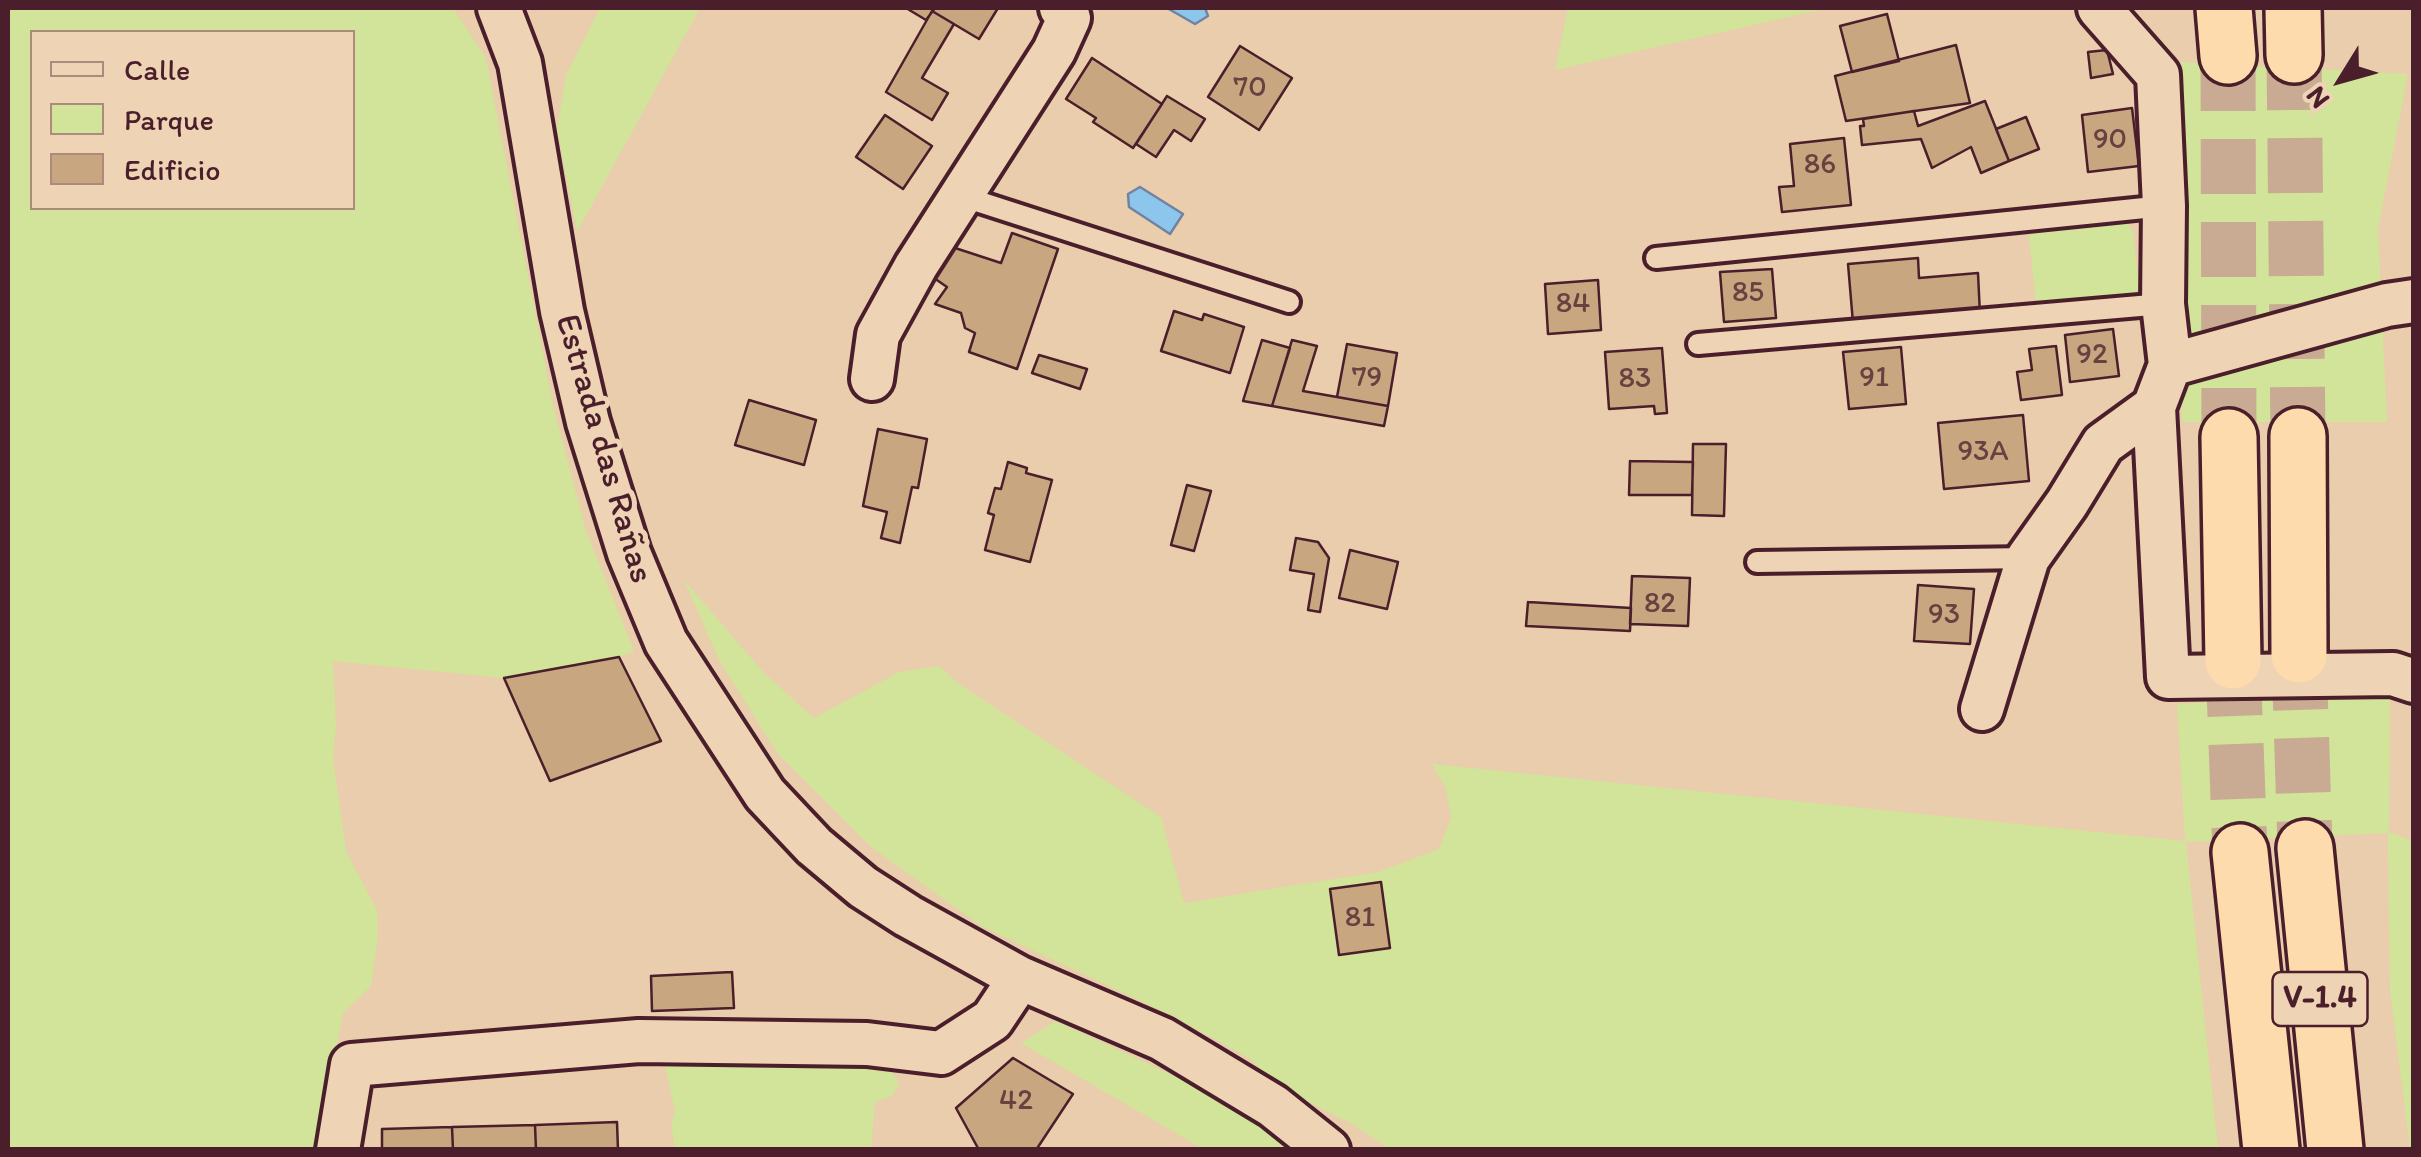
<!DOCTYPE html>
<meta charset="utf-8">
<style>
body{margin:0}
#map{position:relative;width:2421px;height:1157px;overflow:hidden;background:#e9cdac;font-family:Itim,sans-serif}
canvas{display:block}
.frame{position:absolute;inset:0;border:10px solid #4a1f2b;pointer-events:none}
.legend{position:absolute;left:30px;top:30px;width:325px;height:180px;box-sizing:border-box;background:#eed3b5;border:2px solid #ac8b7e;margin:0;padding:12px 18px;list-style:none;font-size:30px;color:#4a1f2b}
.legend li{display:flex;align-items:center;gap:20px;height:50px}
.legend b{width:50px;border:2px solid #ac8b7e}
.north{position:absolute;left:2291px;top:30px;width:100px;height:100px;-webkit-text-stroke:8px #eed3b5;paint-order:stroke;rotate:233deg;font-size:28px;font-weight:700;line-height:40px;text-align:center;color:#4a1f2b}
.north::after{content:'';display:block;margin:auto;width:35px;height:45px;background:#4a1f2b;clip-path:polygon(50% 0,100% 100%,50% 72%,0 100%)}
</style>
<div id="map">
<canvas width="2421" height="1157"></canvas>
<div class="frame"></div>
<ul class="legend">
<li><b style="height:12px;background:#eed3b5"></b>Calle</li>
<li><b style="height:28px;background:#d1e499"></b>Parque</li>
<li><b style="height:28px;background:#c8a680"></b>Edificio</li>
</ul>
<div class="north">N</div>
</div>
<script>
const c = document.querySelector('canvas').getContext('2d');
c.lineJoin = 'round';
function fillPath(path, color) {
  c.fillStyle = color;
  c.fill(path, 'evenodd');
}
function toPath(rows) {
  const path = new Path2D();
  for (const r of rows) {
    path.moveTo(r[0], r[1]);
    for (let i = 2; i < r.length; i += 2) path.lineTo(r[i], r[i + 1]);
  }
  return path;
}
function stroke(path, color, width, dash) {
  c.strokeStyle = color;
  c.lineWidth = width;
  c.lineCap = dash ? 'butt' : 'round';
  c.setLineDash(dash || []);
  c.stroke(path);
}
function label(font, color, halo, rows, align = 'center') {
  c.font = font + ' Itim,sans-serif';
  c.lineWidth = 10;
  c.setLineDash([]);
  c.textBaseline = 'middle';
  c.strokeStyle = halo;
  c.fillStyle = color;
  for (const [text, x, y, turn = 0] of rows) {
    c.save();
    c.translate(x, y);
    c.rotate((+turn || 0) * Math.PI / 180);
    c.textAlign = isNaN(turn) ? turn : align;
    if (halo) c.strokeText(text, 0, 0);
    c.fillText(text, 0, 0);
    c.restore();
  }
}
fillPath(toPath([
 [8,8,453,8,486,58,553,406,586,531,634,651,619,657,504,678,333,661,336,725,333,758,346,851,377,910,378,935,371,986,343,1013,317,1149,8,1149],
 [32,32,352,32,352,208,32,208],
 [600,8,700,8,577,232,557,129,566,75],
 [1568,8,1828,8,1555,70],
 [2177,62,2408,74,2378,229,2387,422,2182,422],
 [2127,223,2133,232,2139,289,2129,296,2036,306,2029,234],
 [684,580,764,673,814,718,899,672,939,666,959,684,1161,817,1184,903,1378,872,1439,849,1451,818,1446,789,1432,764,2185,841,2177,704,2390,692,2389,832,2413,841,2413,1149,2410,1149,2390,990,2388,833,2186,842,2218,1149,1390,1149,1352,1124,1275,1085,1252,1060,1177,1018,981,926,871,847,778,754,719,660],
 [734,1019,804,1021,860,1030,878,1045,899,1085,892,1096,875,1102,871,1149,675,1149,671,1124,675,1111,663,1056,688,1030],
 [1056,1021,1185,1081,1270,1126,1298,1149,1203,1149,1021,1043]
]), '#d1e499');
const water = toPath([
 [1167,8,1205,8,1208,16,1195,24,1167,8],
 [1140,187,1183,214,1170,234,1129,207,1128,194,1140,187]
]);
fillPath(water, '#8dc6ec');
stroke(water, '#72839f', 2.5);
const building = toPath([
 [906,8,935,8,926,20,906,8],
 [935,8,998,8,979,39,932,11,935,8],
 [932,11,954,24,922,78,948,93,932,120,886,92,932,11],
 [1887,14,1899,61,1852,72,1840,26,1887,14],
 [1956,45,1970,103,1846,121,1835,76,1956,45],
 [1240,46,1292,78,1259,130,1208,97,1240,46],
 [2107,50,2113,74,2091,78,2088,52,2107,50],
 [1092,58,1162,104,1133,148,1093,122,1096,118,1066,99,1092,58],
 [1167,96,1205,119,1191,141,1174,130,1156,157,1136,144,1167,96],
 [1985,101,2009,161,1981,173,1971,147,1932,168,1921,139,1862,145,1860,126,1864,126,1863,119,1914,111,1918,126,1985,101],
 [2132,108,2139,166,2088,172,2082,115,2132,108],
 [885,115,932,146,903,189,856,157,885,115],
 [2026,117,2039,149,2009,161,1996,129,2026,117],
 [1844,138,1851,205,1782,212,1779,187,1794,186,1790,144,1844,138],
 [1012,233,1058,249,1017,369,969,352,975,333,965,328,961,313,935,304,947,287,931,276,949,246,1001,263,1012,233],
 [1918,258,1919,278,1978,273,1980,315,1853,323,1848,264,1918,258],
 [1772,269,1776,318,1724,322,1720,272,1772,269],
 [1598,280,1601,330,1548,334,1545,284,1598,280],
 [1174,311,1202,320,1204,314,1244,327,1230,373,1161,351,1174,311],
 [2113,329,2119,376,2070,382,2065,335,2113,329],
 [1262,340,1290,348,1272,406,1243,401,1262,340],
 [1292,340,1317,346,1303,391,1388,406,1384,426,1272,406,1292,340],
 [1347,344,1397,353,1388,406,1337,397,1347,344],
 [2056,346,2062,395,2021,400,2017,372,2032,370,2029,349,2056,346],
 [1901,347,1906,404,1849,409,1843,352,1901,347],
 [1662,348,1667,413,1655,414,1654,406,1609,409,1605,352,1662,348],
 [1039,355,1087,369,1080,389,1032,373,1039,355],
 [749,400,816,420,804,465,735,445,749,400],
 [2023,415,2029,481,1944,489,1938,423,2023,415],
 [878,429,927,439,918,488,912,487,900,543,881,538,887,512,863,506,878,429],
 [1693,444,1726,444,1724,516,1692,515,1693,444],
 [1630,461,1693,462,1692,495,1629,495,1630,461],
 [1008,462,1027,468,1026,473,1052,480,1030,562,985,550,994,515,988,513,995,488,1001,489,1008,462],
 [1187,485,1211,491,1194,551,1171,545,1187,485],
 [1296,538,1318,542,1329,558,1320,612,1308,610,1314,574,1290,570,1296,538],
 [1350,550,1398,562,1387,609,1339,598,1350,550],
 [1632,576,1690,578,1688,626,1630,624,1632,576],
 [1918,585,1974,589,1970,644,1914,641,1918,585],
 [1528,602,1631,608,1630,631,1526,626,1528,602],
 [619,657,661,741,550,781,504,678,619,657],
 [1381,882,1390,948,1339,955,1330,889,1381,882],
 [732,972,734,1008,652,1011,651,976,732,972],
 [1013,1058,1073,1094,1036,1150,979,1150,956,1108,1013,1058],
 [617,1122,618,1150,536,1150,535,1125,617,1122],
 [535,1125,536,1150,453,1150,452,1127,535,1125],
 [452,1127,453,1150,382,1150,382,1129,452,1127]
]);
fillPath(building, '#c8a680');
stroke(building, '#4a1f2b', 2.5);
stroke(toPath([
 [2294,55,2298,436],
 [2228,56,2229,437],
 [2299,655,2305,848],
 [2233,661,2240,852]
]), '#c9aa92', 55, [55, 28]);
const service = toPath([
 [961,196,1289,302],
 [1656,258,2164,206],
 [1698,344,2163,304],
 [1757,562,2028,558]
]);
const minor = toPath([
 [499,8,520,63,562,311,588,422,629,553,666,642,765,794,814,846,863,887,908,916,1020,978,1162,1039,1273,1106,1328,1150],
 [2099,8,2158,75,2164,206,2163,304,2170,365,2154,407,2168,677,2393,674,2414,681],
 [2170,365,2387,305,2414,301],
 [872,379,878,335,916,266,1054,51,1069,18,1061,8],
 [1982,709,2028,558,2067,503,2103,444,2154,407],
 [338,1150,352,1065,639,1041,867,1044,941,1053,992,1020,1020,978]
]);
const trunk = toPath([
 [2224,8,2228,56],
 [2293,8,2294,55],
 [2298,436,2299,655],
 [2229,437,2233,661],
 [2305,848,2335,1150],
 [2240,852,2271,1150]
]);
stroke(service, '#4a1f2b', 28);
stroke(minor, '#4a1f2b', 50);
stroke(trunk, '#4a1f2b', 62);
stroke(service, '#eed3b5', 20);
stroke(minor, '#eed3b5', 42);
stroke(trunk, '#fedbac', 55);
label('30px', '#6a4140', null, [
 ["70",1250,88],
 ["90",2110,140],
 ["86",1820,165],
 ["85",1748,293],
 ["84",1573,304],
 ["92",2092,355],
 ["79",1367,378],
 ["91",1874,378],
 ["83",1635,379],
 ["93A",1983,452],
 ["82",1660,604],
 ["93",1944,615],
 ["81",1360,918],
 ["42",1016,1101]
]);
for (const [x, y, w] of [
 [2320,999,95]
]) {
  const box = new Path2D();
  box.roundRect(x - w / 2, y - 27, w, 54, 8);
  c.fillStyle = '#eed3b5';
  c.fill(box);
  stroke(box, '#4a1f2b', 2.5);
}
label('bold 32px', '#4a1f2b', null, [
 ["V-1.4",2320,999]
]);
label('35px', '#4a1f2b', '#eed3b5', [
 ["Estrada das Rañas",603,449,74]
]);
</script>
